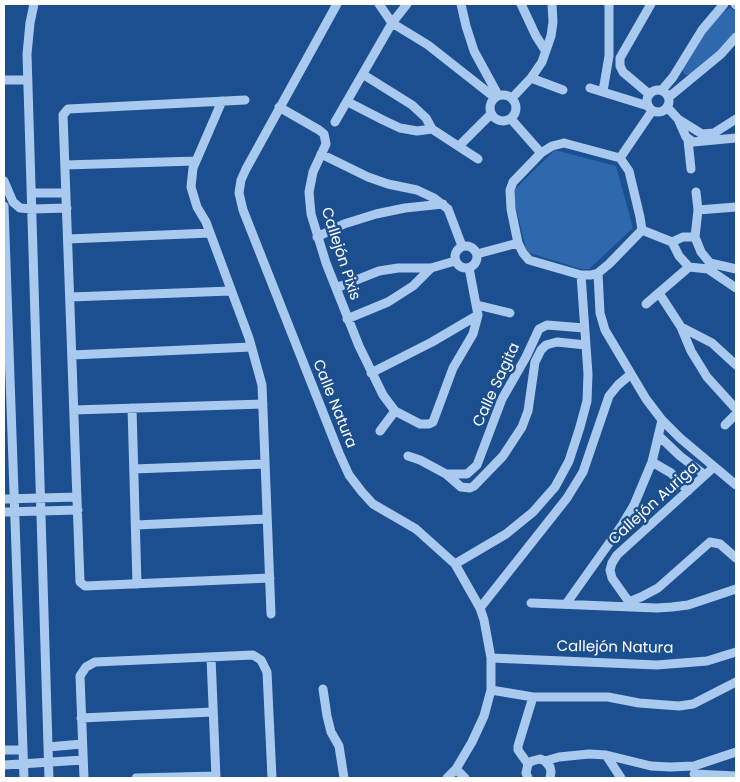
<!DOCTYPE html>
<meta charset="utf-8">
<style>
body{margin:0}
#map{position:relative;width:740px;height:782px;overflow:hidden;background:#1b4f8f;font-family:Poppins,sans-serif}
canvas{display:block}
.frame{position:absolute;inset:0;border:5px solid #fff;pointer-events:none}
</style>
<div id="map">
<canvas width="740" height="782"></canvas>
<div class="frame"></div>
</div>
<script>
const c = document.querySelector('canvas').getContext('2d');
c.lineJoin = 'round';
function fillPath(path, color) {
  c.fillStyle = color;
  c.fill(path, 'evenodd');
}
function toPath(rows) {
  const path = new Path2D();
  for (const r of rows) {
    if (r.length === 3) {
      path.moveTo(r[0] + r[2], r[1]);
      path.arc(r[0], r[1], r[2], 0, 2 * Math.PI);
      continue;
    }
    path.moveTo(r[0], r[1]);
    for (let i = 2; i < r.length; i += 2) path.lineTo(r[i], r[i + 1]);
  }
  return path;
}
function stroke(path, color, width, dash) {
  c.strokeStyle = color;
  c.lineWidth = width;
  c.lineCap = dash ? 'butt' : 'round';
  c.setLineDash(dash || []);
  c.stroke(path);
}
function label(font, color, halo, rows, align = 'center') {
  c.font = font + ' Poppins,sans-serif';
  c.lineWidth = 5;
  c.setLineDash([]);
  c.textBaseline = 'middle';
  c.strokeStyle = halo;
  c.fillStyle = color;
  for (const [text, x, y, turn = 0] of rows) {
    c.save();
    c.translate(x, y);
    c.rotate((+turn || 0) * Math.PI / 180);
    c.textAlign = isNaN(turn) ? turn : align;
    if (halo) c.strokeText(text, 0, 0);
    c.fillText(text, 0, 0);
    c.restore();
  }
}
fillPath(toPath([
 [730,8,736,11,736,31,723,48,689,75,685,75,682,70,703,33,722,13],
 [555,150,616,166,633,228,589,269,581,269,527,252,512,192]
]), '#2e69ad');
stroke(toPath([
 [34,4,30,23,27,54,49,778],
 [337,4,246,169,241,180,239,193,243,210,339,453,349,475,362,492,373,504,416,529,455,564,480,608,484,620,491,658,491,690,484,716,472,742,456,769,447,778],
 [379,4,392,23,428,45,494,97],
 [461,4,466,26,474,51,498,95],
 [521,4,536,36,545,50],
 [735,4,736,5],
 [364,75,412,105,426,118,432,129,478,159],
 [531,78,563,90],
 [4,80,28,80],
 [590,88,648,106],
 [658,101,11],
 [662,90,673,77,702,30,724,4],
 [603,91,609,56,609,4],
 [649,94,623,72,620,66,620,58,651,4],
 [503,108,13],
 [669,97,721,54,736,37],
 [512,98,531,78,542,62,551,36,553,22,552,4],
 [245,100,68,109,63,115,80,582,85,586,270,578],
 [222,101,193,168,191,187,197,207,206,222,249,338,262,385,271,614],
 [348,102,383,120,400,128,417,131,432,129],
 [279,107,319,130,324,134,326,144,313,172,309,192,311,214,326,263,359,346,383,395,395,411,420,424,429,424,433,422,453,368,473,334,478,315],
 [668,108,678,119,702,134,714,133,736,119],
 [511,119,541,153],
 [678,119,686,137,693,142,736,138],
 [335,122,392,23,407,4],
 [688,140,691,169],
 [564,143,620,158,629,171,640,217,642,230,609,264,598,273,591,275,581,275,529,260,523,253,518,243,511,209,510,190,513,182,541,153,552,146,564,143],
 [459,146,491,114],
 [321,154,368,177,388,184,417,190,434,198,448,209,462,246],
 [620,158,652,111],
 [65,165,196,161],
 [4,181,13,202,20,208,32,209,67,208],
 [696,192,698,210],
 [32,193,66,193],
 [4,206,24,778],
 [642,230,672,242,679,256,689,267,708,269,736,288],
 [317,237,344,224,376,214,405,208,443,204],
 [695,237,701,252,710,263,736,269],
 [68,239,210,233],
 [672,242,683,237,695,237,698,210,736,207],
 [466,257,11],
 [477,254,518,243],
 [598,273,600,313,605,330,646,399,662,420,680,438,736,485],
 [336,288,379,271,398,268,431,268,455,261],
 [659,293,681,327,691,351,707,377,736,409],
 [70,297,231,291],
 [646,304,689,267],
 [477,305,510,313],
 [347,319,388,302,413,286,431,268],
 [681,327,712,343,736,365],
 [72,355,251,347],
 [371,373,432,342,478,315,469,268],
 [132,408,137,584],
 [74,410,263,404],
 [725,425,736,414],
 [380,431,395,411],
 [659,436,680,456,705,475],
 [408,456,420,460,446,474,461,487,470,488,474,486,503,456,522,427,528,411,535,362,541,350,546,345,557,342,586,345],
 [652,462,671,473,688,491],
 [714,467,617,555,612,563,610,570,612,578,629,602,641,597,658,588,710,542,720,544,736,558],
 [134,469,265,464],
 [446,474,467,474,477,465,502,399,526,357,539,329,547,325,584,328],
 [4,499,77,497],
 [4,512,78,510],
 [136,525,267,519],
 [455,564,506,534,533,512,555,487,569,461,580,427,587,401,588,374,581,275],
 [531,603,657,608,672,607,688,605,736,589],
 [566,604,622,525,634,505,652,462,662,420],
 [480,608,567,498,583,472,609,396,618,385,631,374],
 [211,657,216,778],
 [491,658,657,665,707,661,736,652],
 [323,689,327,716,331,732,339,746,344,778],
 [491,690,533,697,608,697,639,703,679,706,693,704,736,682],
 [81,718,213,712],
 [48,747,82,744],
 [4,750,23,750],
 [606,755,621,778],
 [545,761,559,757,589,754,606,755,651,766,670,767,694,766,736,752],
 [528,764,518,750,518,746,533,697],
 [4,765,83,760],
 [456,769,465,778],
 [694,774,736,776],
 [84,778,80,676,86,667,95,662,253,655,261,660,267,672,272,778],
 [136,778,216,776],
 [528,778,526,773,528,764,532,761,540,759,545,761,550,767,551,772,550,778]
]), '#a9c9ee', 9);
label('15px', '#fff', '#1b4f8f', [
 ["Callejón Pixis",340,254,72],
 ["Calle Sagita",497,385,-65],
 ["Calle Natura",334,404,68],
 ["Callejón Auriga",654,504,-42],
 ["Callejón Natura",615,648,1]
]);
</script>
